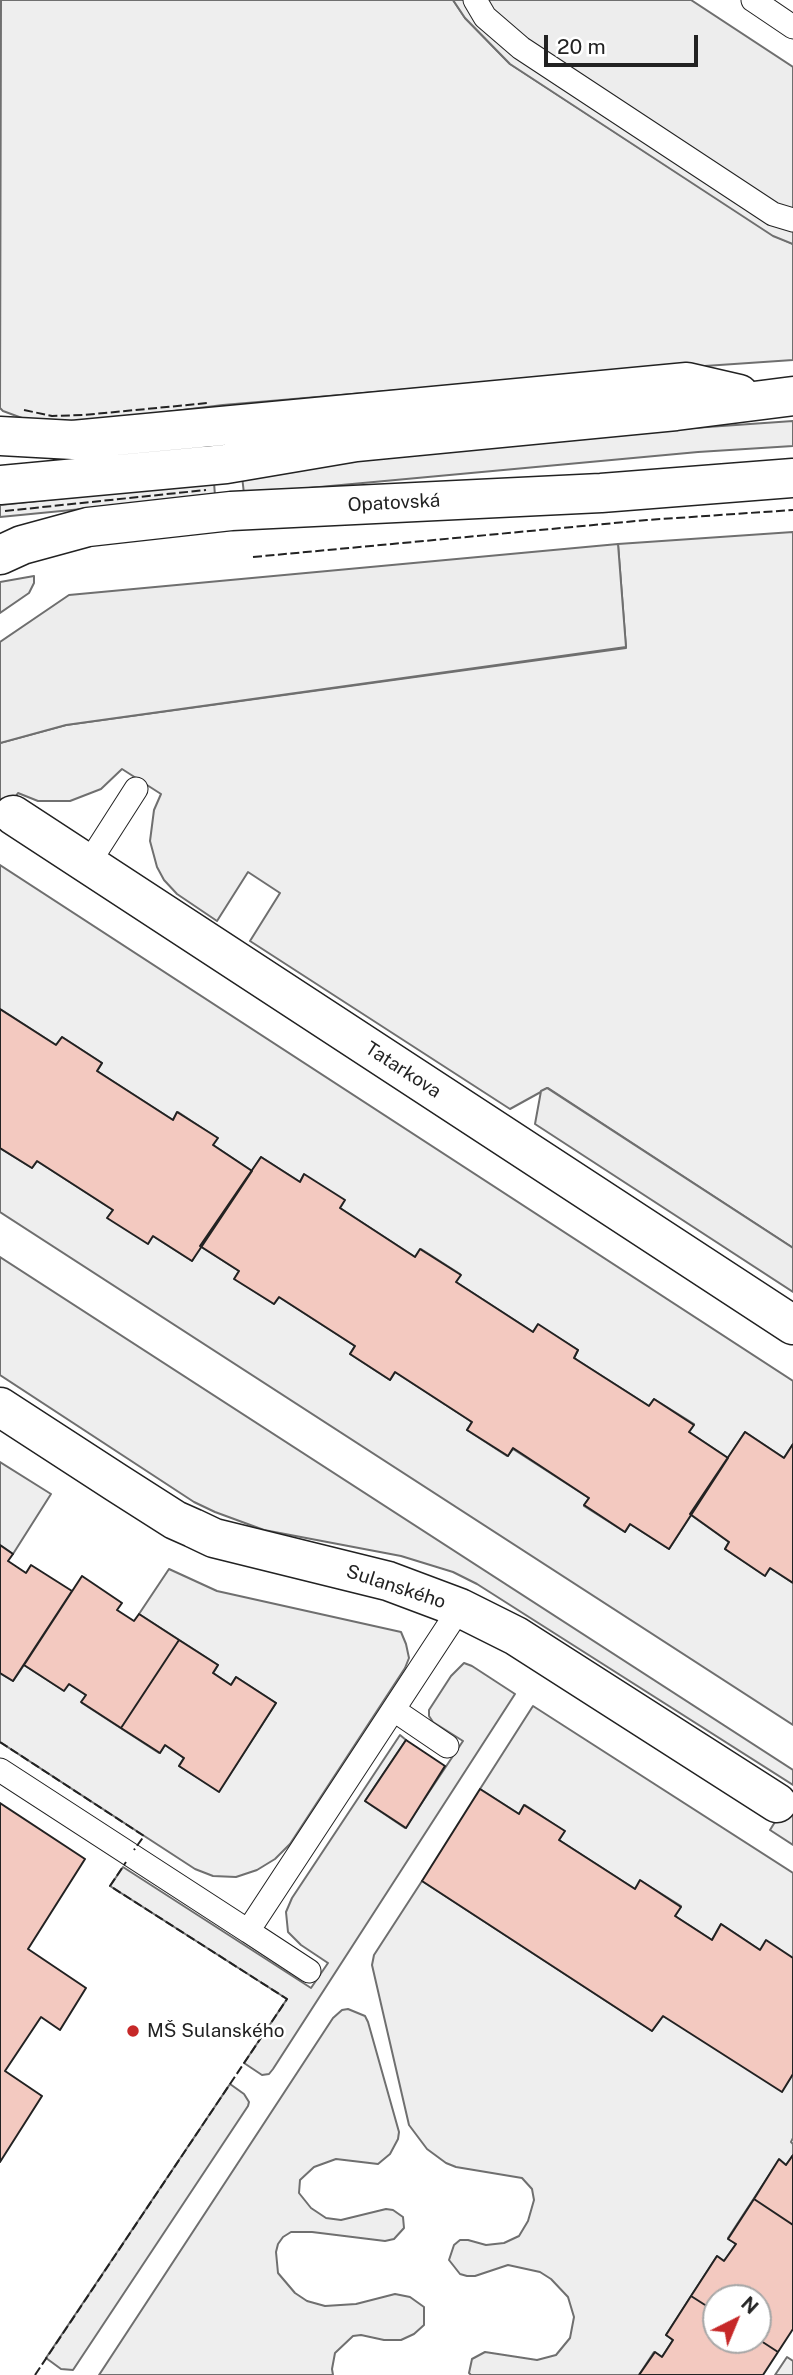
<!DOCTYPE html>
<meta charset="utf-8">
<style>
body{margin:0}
#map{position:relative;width:793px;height:2375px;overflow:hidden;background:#fff;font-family:"Public Sans",sans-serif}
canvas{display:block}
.north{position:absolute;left:702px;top:2284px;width:70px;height:70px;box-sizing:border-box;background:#fff;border:2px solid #a7a7a7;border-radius:50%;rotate:43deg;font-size:19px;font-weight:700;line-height:28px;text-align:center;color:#222}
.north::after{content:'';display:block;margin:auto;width:24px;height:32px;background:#c62828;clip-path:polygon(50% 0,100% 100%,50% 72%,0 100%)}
.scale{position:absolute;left:544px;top:35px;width:154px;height:32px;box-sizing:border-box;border:4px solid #222;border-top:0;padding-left:9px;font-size:21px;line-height:24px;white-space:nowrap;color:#222;-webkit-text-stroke:5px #fff;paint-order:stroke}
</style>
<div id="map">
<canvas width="793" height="2375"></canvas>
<div class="north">N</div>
<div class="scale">20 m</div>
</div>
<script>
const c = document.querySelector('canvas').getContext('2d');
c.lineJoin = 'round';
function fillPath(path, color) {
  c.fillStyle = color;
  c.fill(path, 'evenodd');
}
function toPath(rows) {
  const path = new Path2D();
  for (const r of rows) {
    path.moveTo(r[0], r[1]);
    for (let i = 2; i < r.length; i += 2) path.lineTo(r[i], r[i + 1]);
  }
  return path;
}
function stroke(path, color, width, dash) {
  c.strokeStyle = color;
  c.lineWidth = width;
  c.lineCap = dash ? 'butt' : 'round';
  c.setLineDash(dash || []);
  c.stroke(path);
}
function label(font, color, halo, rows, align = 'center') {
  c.font = font + ' "Public Sans",sans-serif';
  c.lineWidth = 5;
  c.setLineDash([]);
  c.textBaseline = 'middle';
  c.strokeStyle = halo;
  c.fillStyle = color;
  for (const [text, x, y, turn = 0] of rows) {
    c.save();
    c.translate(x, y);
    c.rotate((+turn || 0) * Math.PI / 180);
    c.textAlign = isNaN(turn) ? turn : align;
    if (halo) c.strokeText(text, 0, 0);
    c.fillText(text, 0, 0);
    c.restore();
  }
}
const green = toPath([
 [1,0,453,0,465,18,510,64,773,235,793,244,793,360,587,374,223,405,69,424,30,421,3,411,0,408,1,0],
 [793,421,793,446,698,452,244,494,242,476,314,465,679,429,793,421],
 [214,482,215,496,0,517,0,505,214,482],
 [793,532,793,1248,548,1088,510,1109,250,941,280,893,248,872,217,921,177,894,164,880,157,867,150,841,154,810,161,794,122,769,101,789,70,801,38,801,18,793,0,819,0,743,66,725,626,648,618,544,793,532],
 [34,576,34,583,29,593,0,613,0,582,34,576],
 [0,865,793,1381,793,1444,784,1458,745,1432,728,1458,689,1432,694,1424,654,1399,649,1406,574,1358,578,1350,538,1325,533,1332,456,1282,460,1274,421,1249,415,1257,340,1208,304,1175,300,1182,261,1157,252,1171,213,1145,217,1138,178,1112,173,1120,97,1071,102,1063,62,1037,56,1045,0,1009,0,865],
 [0,1148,32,1168,37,1161,113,1210,108,1217,153,1236,192,1261,200,1246,239,1271,235,1279,274,1304,279,1297,355,1346,350,1354,390,1380,395,1372,472,1422,467,1430,507,1456,513,1449,589,1498,584,1506,625,1532,630,1524,669,1549,691,1515,729,1542,725,1549,764,1575,770,1568,793,1583,793,1725,0,1212,0,1148],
 [0,1257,793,1770,793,1785,477,1584,453,1572,401,1556,264,1530,215,1512,194,1502,0,1375,0,1257],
 [0,1462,51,1494,13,1554,0,1545,0,1462],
 [169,1569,217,1591,401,1632,406,1644,409,1658,405,1668,290,1844,275,1859,257,1870,236,1877,213,1876,195,1869,0,1742,0,1673,13,1681,24,1665,63,1690,69,1684,86,1695,82,1703,159,1753,165,1745,184,1758,179,1766,219,1791,276,1703,236,1677,231,1685,213,1673,218,1665,139,1614,169,1569],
 [464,1663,472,1666,515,1694,273,2069,269,2074,262,2075,244,2063,287,1999,110,1886,123,1867,311,1988,328,1963,301,1945,288,1932,286,1912,292,1898,400,1735,406,1740,365,1801,405,1828,463,1741,433,1722,429,1716,429,1710,451,1676,464,1663],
 [533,1706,793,1873,793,1958,760,1950,721,1924,712,1940,675,1916,681,1906,641,1881,635,1889,559,1840,564,1831,525,1805,519,1814,480,1789,533,1706],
 [793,1793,793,1845,770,1830,793,1793],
 [422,1881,652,2031,663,2016,793,2074,793,2138,791,2142,793,2144,793,2155,786,2165,779,2160,728,2238,736,2244,724,2261,717,2256,666,2335,673,2340,662,2357,654,2352,639,2375,471,2375,469,2373,472,2359,485,2352,537,2360,556,2355,570,2338,574,2317,568,2297,551,2279,540,2272,508,2265,475,2276,467,2276,460,2274,449,2260,454,2245,460,2240,468,2240,486,2245,504,2243,519,2236,528,2221,534,2200,532,2189,522,2178,456,2167,446,2163,427,2149,409,2125,372,1965,374,1955,422,1881],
 [348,2009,365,2016,368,2022,399,2132,398,2139,390,2154,378,2164,336,2159,314,2167,300,2180,299,2193,311,2208,326,2218,341,2220,386,2209,393,2210,403,2217,404,2228,394,2239,385,2241,312,2232,291,2232,283,2237,278,2244,276,2252,278,2273,295,2293,307,2301,325,2306,356,2304,395,2294,410,2297,424,2307,424,2325,414,2334,401,2340,384,2340,361,2335,353,2336,335,2353,332,2369,333,2375,99,2375,333,2018,342,2010,348,2009],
 [230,2084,244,2094,249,2102,248,2106,73,2370,61,2369,46,2358,230,2084],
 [787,2357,793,2361,793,2375,775,2375,787,2357]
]);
fillPath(green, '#eee');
stroke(green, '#6f6f6f', 2);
const parking = toPath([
 [453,0,691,0,793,67,793,244,773,236,510,64,465,18,453,0],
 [618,544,626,647,66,725,0,743,0,642,69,595,618,544],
 [547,1088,793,1248,793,1292,535,1124,541,1091,547,1088]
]);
fillPath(parking, '#ededed');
stroke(parking, '#6f6f6f', 2);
const building = toPath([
 [0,1009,56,1045,62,1037,102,1063,97,1071,173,1120,177,1112,218,1138,213,1145,252,1171,192,1261,153,1236,148,1244,107,1218,113,1210,37,1161,32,1168,0,1148,0,1009],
 [261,1157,300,1182,304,1174,345,1200,340,1208,415,1257,420,1249,461,1275,456,1282,533,1332,538,1324,578,1350,574,1358,649,1406,654,1399,694,1425,689,1432,728,1458,669,1549,630,1524,625,1532,584,1505,589,1498,513,1448,508,1456,467,1430,472,1422,395,1372,390,1380,350,1354,355,1346,279,1297,274,1304,234,1279,239,1271,200,1246,261,1157],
 [745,1432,784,1458,793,1444,793,1583,770,1568,765,1576,725,1549,729,1542,690,1514,745,1432],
 [0,1545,13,1554,8,1561,26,1573,31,1565,72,1591,13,1681,0,1673,0,1545],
 [82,1576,122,1603,117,1610,134,1621,139,1614,179,1640,121,1728,81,1702,86,1695,69,1684,64,1691,24,1665,82,1576],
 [179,1640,218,1665,213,1673,231,1685,236,1677,276,1703,219,1792,179,1766,184,1758,165,1745,160,1753,121,1728,179,1640],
 [406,1740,445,1766,406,1828,365,1801,406,1740],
 [480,1789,519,1814,524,1805,565,1831,559,1840,635,1889,640,1880,681,1907,675,1916,712,1940,721,1924,760,1950,766,1940,793,1958,793,2074,782,2092,663,2016,652,2031,422,1881,480,1789],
 [0,1803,85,1859,28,1949,86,1988,60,2030,41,2017,5,2071,42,2096,0,2162,0,1803],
 [793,2155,793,2225,754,2199,779,2159,786,2165,793,2155],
 [754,2199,793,2225,793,2329,778,2352,758,2339,758,2298,716,2298,716,2312,691,2296,717,2256,724,2261,736,2244,728,2239,754,2199],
 [691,2296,716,2312,716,2340,758,2339,778,2352,763,2375,639,2375,655,2352,662,2357,673,2340,666,2335,691,2296]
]);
fillPath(building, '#f3c9c0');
stroke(building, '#222', 2);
const lane = toPath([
 [475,0,485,17,521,48,773,214,793,220],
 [753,0,793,27],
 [88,864,136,789],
 [394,1710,447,1746],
 [0,1770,248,1931,460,1608],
 [248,1931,309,1971]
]);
const street = toPath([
 [13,815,793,1325],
 [0,1407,117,1483,175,1520,193,1528,214,1538,388,1581,460,1608,516,1636,777,1803]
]);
const secondary = toPath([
 [0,436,73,440,687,382,739,394],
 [0,485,226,464,356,442,676,411,793,396],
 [0,555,22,545,88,527,231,511,601,493,793,478]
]);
stroke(lane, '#222', 25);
stroke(street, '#222', 41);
stroke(secondary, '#222', 41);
stroke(lane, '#fff', 23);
stroke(street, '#fff', 38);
stroke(secondary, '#fff', 38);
stroke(toPath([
 [24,410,52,416,84,415,208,403],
 [5,511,206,490],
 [253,557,647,520,793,510],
 [0,1742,144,1836,134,1850],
 [35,2375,287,1999,110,1886,126,1862]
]), '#222', 2, [9, 3.5]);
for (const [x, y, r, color] of [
 [133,2031,7,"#c62828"]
]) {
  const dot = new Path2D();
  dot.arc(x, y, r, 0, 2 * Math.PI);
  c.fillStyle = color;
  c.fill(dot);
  stroke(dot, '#fff', 2.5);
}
label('19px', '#222', '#fff', [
 ["Opatovská",394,503,-3],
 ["Tatarkova",403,1070,33],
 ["Sulanského",396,1587,18]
]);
label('19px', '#222', '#fff', [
 ["MŠ Sulanského",147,2031]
], 'left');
</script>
